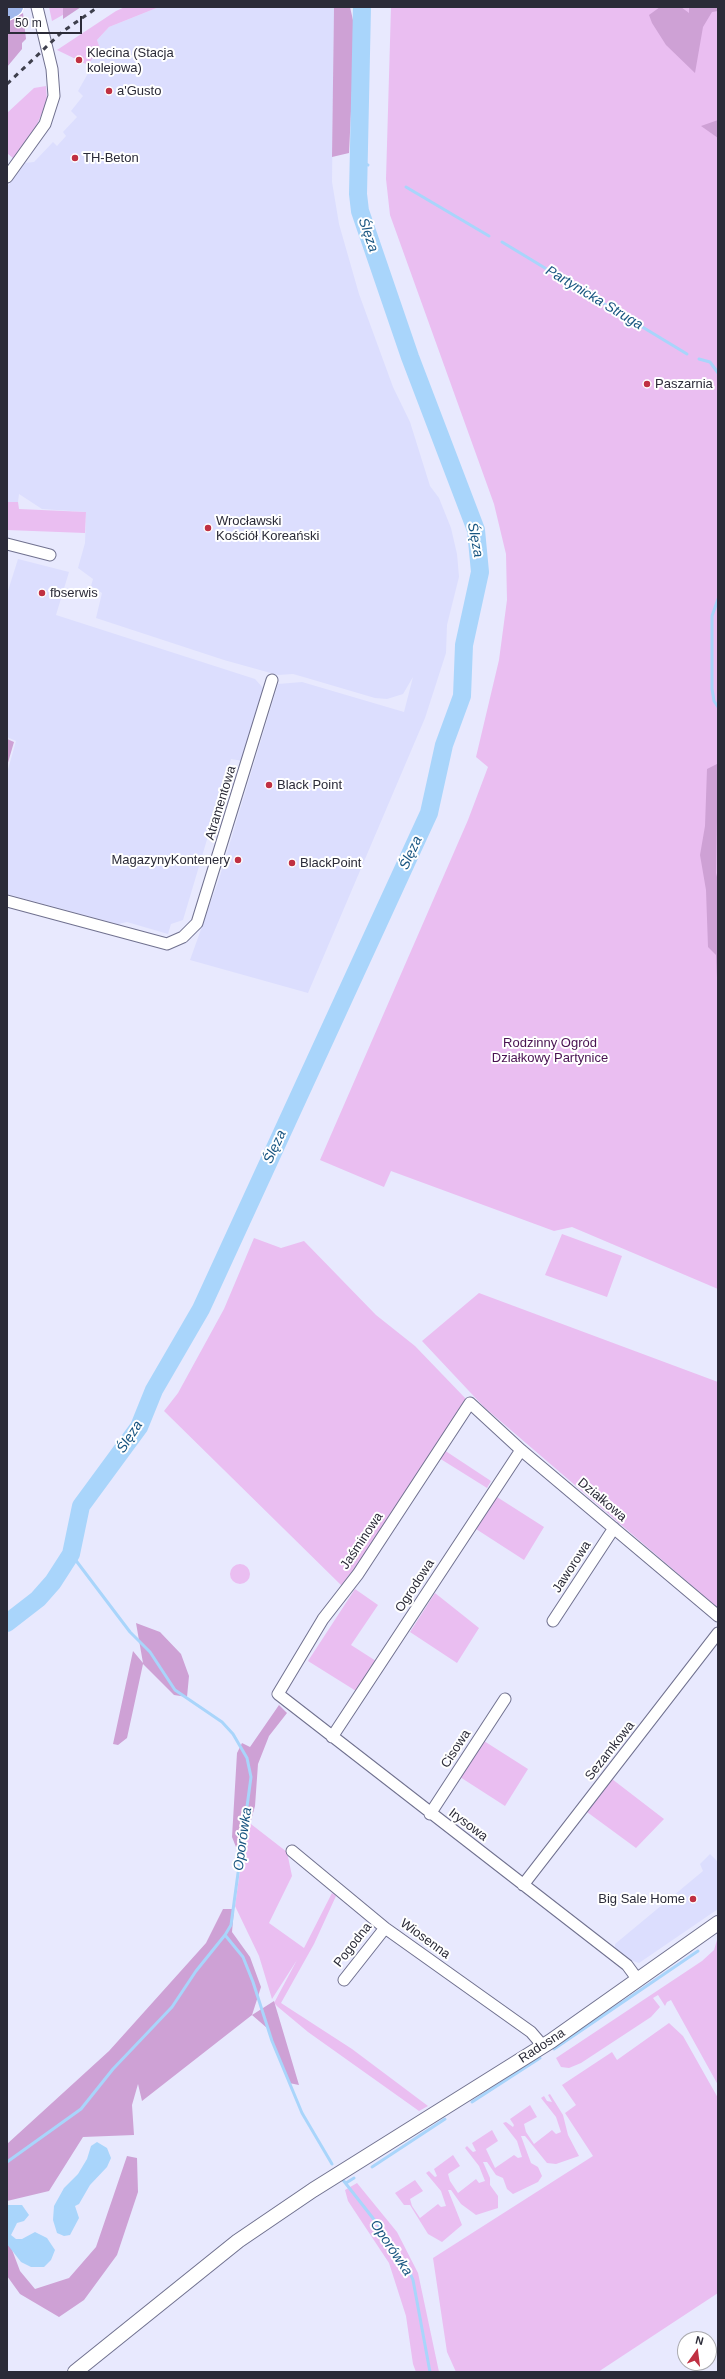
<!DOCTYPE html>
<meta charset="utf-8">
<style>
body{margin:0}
#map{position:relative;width:725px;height:2379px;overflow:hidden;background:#e8e9fe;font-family:Arial,sans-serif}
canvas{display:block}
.frame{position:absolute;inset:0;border:8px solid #2b2b38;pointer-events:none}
.north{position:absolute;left:677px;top:2331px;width:40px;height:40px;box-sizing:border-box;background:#fff;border:1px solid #aaaaaf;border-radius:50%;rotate:14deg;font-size:11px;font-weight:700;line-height:16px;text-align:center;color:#2b2b38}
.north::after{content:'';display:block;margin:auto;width:14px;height:18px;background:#c03042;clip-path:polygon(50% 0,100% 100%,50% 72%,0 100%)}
.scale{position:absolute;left:8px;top:16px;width:74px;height:18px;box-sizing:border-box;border:2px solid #2b2b38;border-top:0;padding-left:5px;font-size:12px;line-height:14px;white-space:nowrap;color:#2b2b38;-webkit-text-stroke:3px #fff;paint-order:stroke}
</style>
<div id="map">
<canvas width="725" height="2379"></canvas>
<div class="frame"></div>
<div class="north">N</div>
<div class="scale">50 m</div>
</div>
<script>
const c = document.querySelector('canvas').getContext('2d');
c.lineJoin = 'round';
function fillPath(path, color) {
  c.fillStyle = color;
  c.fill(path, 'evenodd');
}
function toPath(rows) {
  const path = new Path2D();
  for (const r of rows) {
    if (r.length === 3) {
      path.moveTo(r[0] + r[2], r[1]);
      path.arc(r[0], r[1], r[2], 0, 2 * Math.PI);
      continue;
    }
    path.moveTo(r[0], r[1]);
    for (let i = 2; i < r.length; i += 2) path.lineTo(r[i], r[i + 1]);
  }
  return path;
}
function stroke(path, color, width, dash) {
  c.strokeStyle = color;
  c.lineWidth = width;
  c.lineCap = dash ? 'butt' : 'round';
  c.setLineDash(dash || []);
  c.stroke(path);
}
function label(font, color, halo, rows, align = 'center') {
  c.font = font + ' Arial,sans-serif';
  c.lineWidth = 4;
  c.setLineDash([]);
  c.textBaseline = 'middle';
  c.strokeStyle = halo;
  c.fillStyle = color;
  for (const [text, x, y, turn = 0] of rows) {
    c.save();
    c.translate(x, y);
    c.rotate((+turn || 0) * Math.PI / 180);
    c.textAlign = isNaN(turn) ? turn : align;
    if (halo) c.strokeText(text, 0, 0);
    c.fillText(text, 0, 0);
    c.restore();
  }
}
fillPath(toPath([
 [159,7,334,7,332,182,339,224,359,294,393,387,410,422,430,486,439,498,451,528,457,554,459,577,447,625,446,653,425,718,308,993,190,960,219,879,278,684,302,682,404,712,413,677,403,694,387,699,375,698,307,678,293,674,278,675,224,660,96,618,102,593,91,586,93,579,78,568,85,543,86,512,42,509,19,494,18,502,7,502,7,187,25,163,34,162,53,142,57,146,66,136,63,132,77,117,71,111,83,96,78,91,91,68,88,65,89,61,100,48,97,40,109,27],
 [18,559,69,572,56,615,255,679,264,689,243,761,231,759,183,920,171,924,168,934,127,922,118,924,7,894,7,773,16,741,7,737,7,594],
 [710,1854,718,1862,718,1909,639,1963,633,1961,615,1948,615,1944,703,1871,700,1864]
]), '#dcdefe');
fillPath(toPath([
 [49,7,77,7,52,21],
 [125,7,159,7,109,27,97,40,100,48,88,65,57,50,116,11],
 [391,7,718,7,718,1289,572,1227,554,1231,391,1171,384,1187,320,1160,468,820,488,767,476,757,499,660,507,600,506,554,494,504,390,215,386,179],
 [46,86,47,99,42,113,36,127,14,159,7,153,7,113,34,88],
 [7,502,18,502,19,509,86,512,85,533,7,530],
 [562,1234,622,1256,607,1297,545,1275],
 [254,1238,281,1248,304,1241,376,1315,415,1346,467,1400,343,1587,164,1411,178,1393,224,1309],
 [479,1293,718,1382,718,1608,484,1407,422,1341],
 [444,1450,491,1481,487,1488,439,1458],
 [497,1497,544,1527,524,1560,476,1529],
 [240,1574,10],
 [355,1589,378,1605,351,1645,376,1661,356,1691,308,1661],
 [435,1593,479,1628,457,1663,410,1632],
 [484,1741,528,1769,505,1806,460,1777],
 [612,1779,664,1819,636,1848,587,1812],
 [247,1821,287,1852,292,1876,269,1923,304,1948,332,1893,336,1896,314,1944,281,2003,352,2049,428,2106,419,2111,308,2032,278,2007,274,2003,297,1960,272,1999,259,1956,235,1906],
 [717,1940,718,2085,671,2000,667,2002,665,2006,658,1995,653,1998,660,2007,651,2017,581,2063,569,2068,561,2067,556,2058,702,1961,714,1950],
 [669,2023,683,2036,718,2098,718,2293,598,2372,456,2372,447,2352,433,2258,593,2156,565,2113,576,2105,562,2085,612,2052,617,2060],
 [550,2094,563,2115,568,2135,579,2156,556,2164,547,2163,525,2136,521,2136,531,2163,538,2167,542,2176,538,2182,513,2194,507,2189,503,2178,496,2175,487,2162,483,2162,490,2178,490,2185,498,2196,498,2208,476,2215,461,2204,451,2190,448,2190,462,2225,442,2242,428,2234,410,2205,404,2205,395,2193,415,2180,423,2191,410,2199,412,2206,420,2218,438,2204,441,2207,446,2206,441,2191,426,2173,429,2171,435,2177,437,2176,434,2169,453,2155,460,2166,448,2174,450,2181,458,2193,476,2179,479,2183,485,2181,479,2166,465,2148,467,2146,473,2152,476,2151,472,2143,492,2130,498,2141,486,2149,495,2168,514,2155,518,2158,522,2157,517,2141,503,2123,506,2122,513,2127,514,2125,510,2119,530,2105,537,2117,524,2124,526,2132,534,2144,552,2130,556,2134,561,2132,556,2117,541,2098,544,2096,547,2101,552,2102,548,2095],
 [357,2183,397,2232,418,2273,439,2372,416,2372,413,2364,406,2316,389,2263,348,2201,345,2190]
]), '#eabef1');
fillPath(toPath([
 [63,7,81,7,63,19],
 [334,7,350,7,355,29,349,153,332,157],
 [660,7,681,7,689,13,689,7,718,7,718,11,712,12,703,27,695,73,666,45,652,23,649,15],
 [23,13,26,39,22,43,22,49,7,67,7,22],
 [718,120,718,138,701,126],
 [7,739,14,742,7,766],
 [717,764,718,767,716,873,718,881,718,1000,716,955,708,947,706,890,700,855,705,826,707,769],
 [136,1623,160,1632,181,1654,189,1676,187,1697,174,1695,143,1664,127,1738,118,1745,113,1744,133,1651,143,1663],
 [279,1705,287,1713,269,1736,258,1764,255,1806,243,1849,236,1847,232,1837,237,1753,242,1743,250,1747],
 [223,1909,234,1909,232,1932,250,1957,261,1987,252,2015,274,2001,299,2085,289,2083,267,2028,252,2015,142,2101,138,2084,132,2105,134,2135,83,2137,49,2191,7,2201,7,2144,109,2051,206,1943],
 [127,2156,137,2158,138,2192,117,2255,84,2300,59,2317,20,2294,7,2276,7,2244,11,2247,20,2271,35,2289,69,2278,96,2247]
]), '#cea1d5');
fillPath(toPath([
 [97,2142,107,2148,111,2158,107,2167,90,2185,79,2204,75,2206,79,2218,70,2235,64,2236,57,2233,53,2220,54,2206,64,2188,78,2174,87,2159,91,2146],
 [7,2205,22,2205,29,2215,24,2221,17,2223,11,2235,16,2239,22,2239,35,2232,47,2238,55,2250,51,2260,44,2267,31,2267,21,2262,7,2244]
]), '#a9d5fb');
stroke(toPath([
 [359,160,368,165],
 [406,187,489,236],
 [502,242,687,354],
 [699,359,710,362,718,373],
 [718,599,712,616,712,689,714,701,718,707],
 [71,1554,130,1632,150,1652,175,1690,222,1722,233,1734,247,1758,251,1777,231,1925,225,1935,243,1957,253,1982,272,2041,302,2113,332,2164],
 [554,2049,698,1951],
 [472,2102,540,2058],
 [7,2162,81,2109,113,2069,172,2007,196,1971,225,1935],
 [372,2167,445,2119],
 [343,2180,383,2231,407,2266,413,2280,430,2372],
 [346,2183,354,2178]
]), '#a9d5fb', 3);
stroke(toPath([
 [7,1623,38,1599,53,1582,71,1554,81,1506,139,1427,154,1390,201,1309,429,813,444,745,462,696,464,645,480,572,476,530,410,357,360,211,358,194,362,7]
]), '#a9d5fb', 18);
const minor = toPath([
 [7,177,45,124,54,96,52,69,37,7],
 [7,544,50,555],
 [7,901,167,944,183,937,197,923,272,680],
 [553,1621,614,1528],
 [332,1737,521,1450],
 [430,1814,505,1699],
 [292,1851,385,1928,531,2032,543,2046],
 [523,1885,718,1633],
 [344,1980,385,1928],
 [638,1980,627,1965,278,1694,323,1619,358,1574,470,1403,521,1450,718,1616]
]);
const tertiary = toPath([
 [75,2372,238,2241,313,2190,551,2041,718,1923]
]);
const primary = toPath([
 [7,11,14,7]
]);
stroke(minor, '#70718f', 13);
stroke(tertiary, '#70718f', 16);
stroke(primary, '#fff', 20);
stroke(minor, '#fff', 11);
stroke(tertiary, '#fff', 14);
stroke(primary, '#a1b8eb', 18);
stroke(toPath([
 [7,84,62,32,98,7]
]), '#3e3f4c', 3, [5, 5]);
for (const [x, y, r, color] of [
 [79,60,4,"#c03042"],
 [109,91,4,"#c03042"],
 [75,158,4,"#c03042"],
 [647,384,4,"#c03042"],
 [208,528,4,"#c03042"],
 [42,593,4,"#c03042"],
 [269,785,4,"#c03042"],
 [238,860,4,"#c03042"],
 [292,863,4,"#c03042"],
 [693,1899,4,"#c03042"]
]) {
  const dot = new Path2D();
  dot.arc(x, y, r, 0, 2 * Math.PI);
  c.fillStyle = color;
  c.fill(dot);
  stroke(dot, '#fff', 1.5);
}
label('13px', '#2b2b38', '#fff', [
 ["Klecina (Stacja",87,53],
 ["kolejowa)",87,68],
 ["a'Gusto",117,91],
 ["TH-Beton",83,158],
 ["Paszarnia",655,384],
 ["Wrocławski",216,521],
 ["Kościół Koreański",216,536],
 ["fbserwis",50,593],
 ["Black Point",277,785],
 ["MagazynyKontenery",230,860,"right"],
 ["BlackPoint",300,863],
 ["Big Sale Home",685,1899,"right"]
], 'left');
label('13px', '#2b2b38', '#fff', [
 ["Atramentowa",221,803,-73],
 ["Działkowa",602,1500,40],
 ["Jaśminowa",362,1541,-56],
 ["Jaworowa",572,1567,-57],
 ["Ogrodowa",415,1586,-57],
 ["Cisowa",456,1749,-57],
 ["Sezamkowa",610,1751,-52],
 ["Irysowa",468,1825,37],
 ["Wiosenna",425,1939,36],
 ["Pogodna",353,1945,-52],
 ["Radosna",542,2046,-33]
]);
label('13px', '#481251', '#fff', [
 ["Rodzinny Ogród",550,1043],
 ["Działkowy Partynice",550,1058]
]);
label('italic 14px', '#185581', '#fff', [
 ["Ślęza",368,235,71],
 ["Partynicka Struga",594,298,31],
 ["Ślęza",475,540,79],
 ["Ślęza",411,853,-65],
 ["Ślęza",275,1147,-65],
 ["Ślęza",130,1437,-57],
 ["Oporówka",243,1839,-82],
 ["Oporówka",391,2248,56]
]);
</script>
